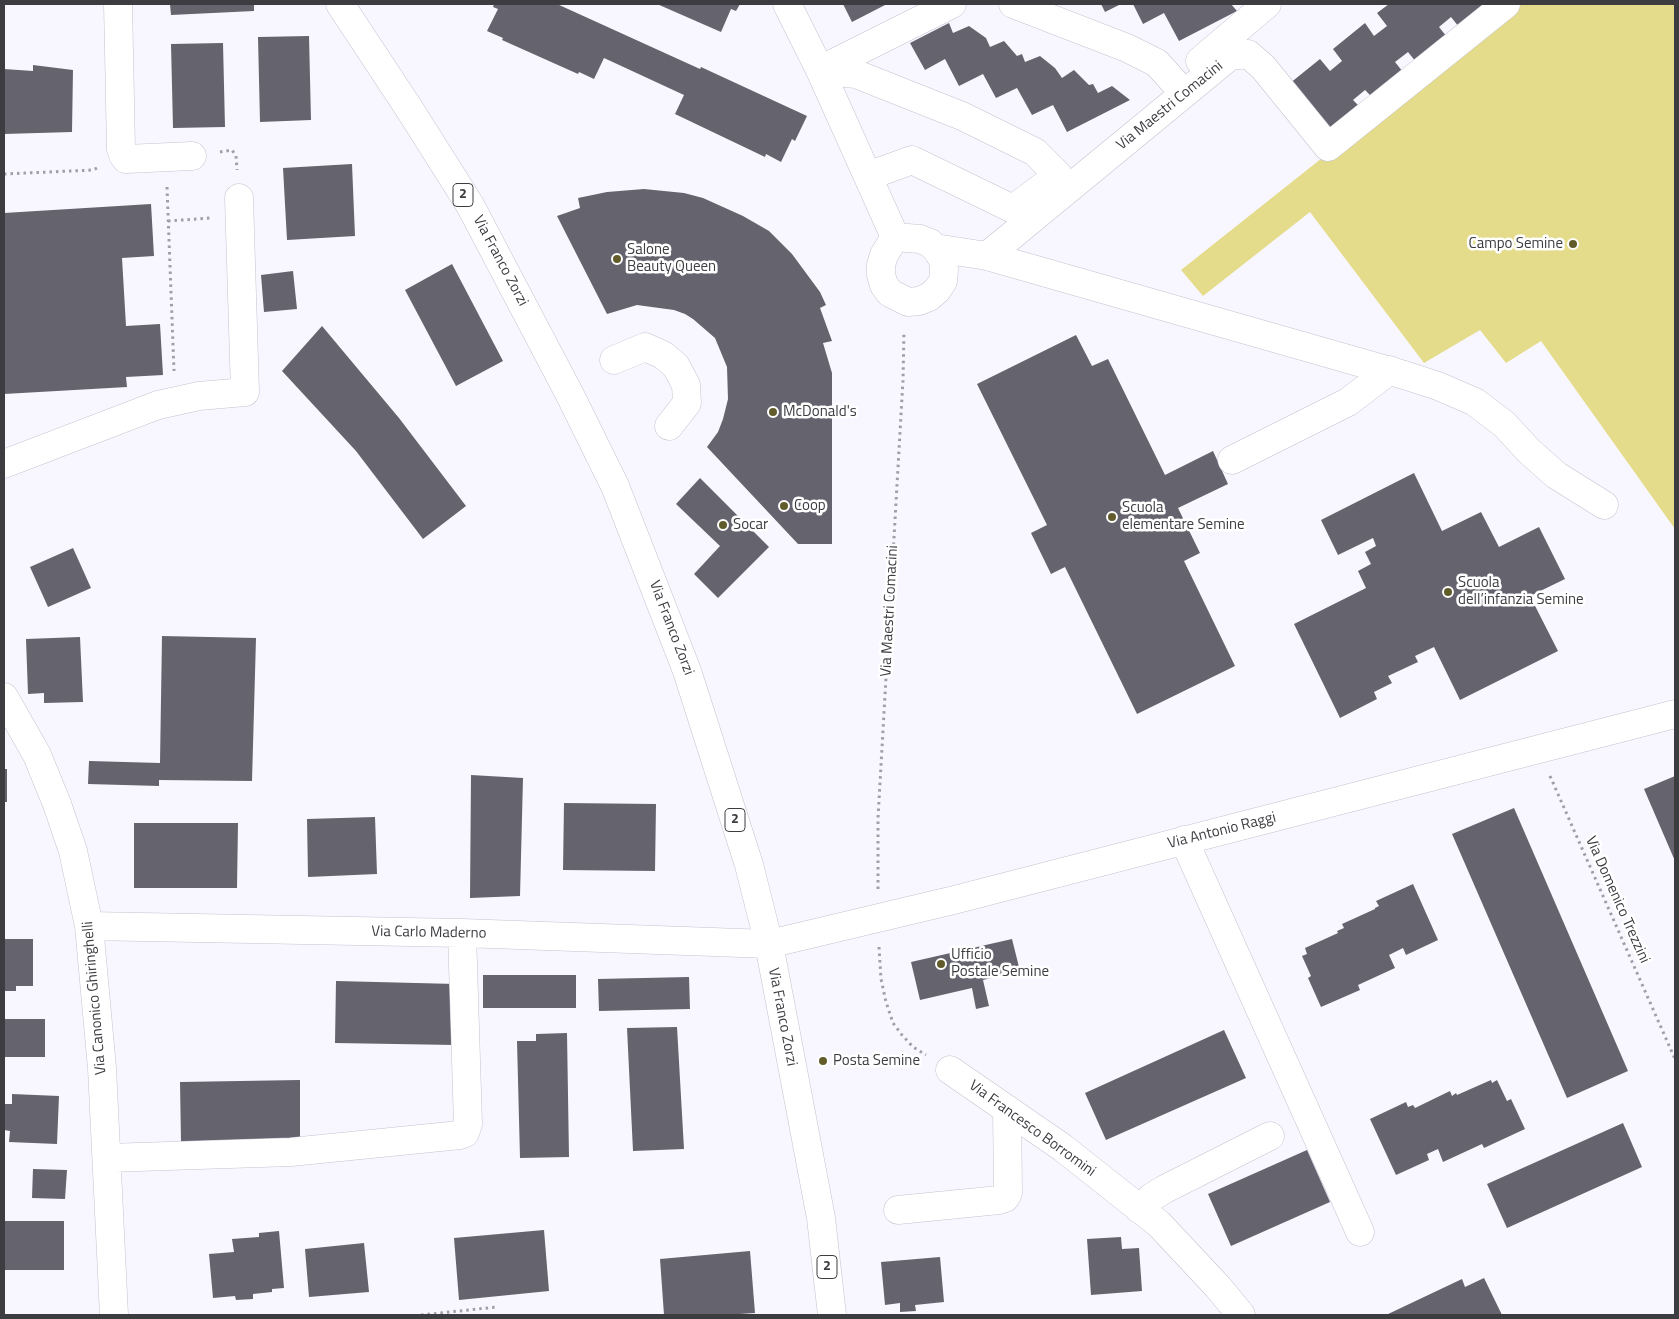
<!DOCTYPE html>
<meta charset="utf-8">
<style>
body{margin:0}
#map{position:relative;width:1679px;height:1319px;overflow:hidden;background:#f8f7ff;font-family:"Titillium Web",sans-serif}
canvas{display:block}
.frame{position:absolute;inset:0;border:5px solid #3d3c41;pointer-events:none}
</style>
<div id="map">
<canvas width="1679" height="1319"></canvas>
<div class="frame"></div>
</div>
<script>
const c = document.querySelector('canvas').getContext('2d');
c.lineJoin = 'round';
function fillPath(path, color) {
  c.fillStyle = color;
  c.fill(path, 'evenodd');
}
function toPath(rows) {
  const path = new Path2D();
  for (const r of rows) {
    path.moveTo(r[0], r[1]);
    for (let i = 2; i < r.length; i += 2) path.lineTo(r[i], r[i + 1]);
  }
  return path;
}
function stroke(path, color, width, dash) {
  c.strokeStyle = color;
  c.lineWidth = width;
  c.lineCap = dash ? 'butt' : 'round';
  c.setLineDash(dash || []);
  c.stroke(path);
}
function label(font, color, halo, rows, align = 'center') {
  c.font = font + ' "Titillium Web",sans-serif';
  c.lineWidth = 5;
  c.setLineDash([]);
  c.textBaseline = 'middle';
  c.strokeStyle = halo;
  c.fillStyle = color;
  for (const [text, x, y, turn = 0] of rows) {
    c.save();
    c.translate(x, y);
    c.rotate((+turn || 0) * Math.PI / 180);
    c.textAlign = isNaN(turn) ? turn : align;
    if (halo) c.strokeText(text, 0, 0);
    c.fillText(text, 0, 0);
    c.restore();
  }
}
fillPath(toPath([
 [1516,4,1675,4,1675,529,1541,341,1506,363,1480,330,1424,363,1310,212,1203,296,1181,270]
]), '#e4dc8b');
fillPath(toPath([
 [170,4,254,4,254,11,171,15],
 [494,4,557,4,700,69,701,67,807,116,795,141,792,139,781,162,766,154,765,157,675,114,684,95,604,58,594,79,579,72,578,74,502,40,503,38,487,31,498,9,493,7],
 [657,4,740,4,736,11,731,9,721,32],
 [843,4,887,4,852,22],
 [1101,4,1121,4,1105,12],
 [1133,4,1231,4,1237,11,1179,41,1164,13,1143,24],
 [1389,4,1488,4,1459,27,1451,17,1439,27,1447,37,1416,62,1408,52,1395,62,1403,72,1372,97,1365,90,1353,100,1360,107,1328,132,1289,84,1320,59,1330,71,1342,61,1333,49,1365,23,1374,36,1387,26,1377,13],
 [949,23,953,33,969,26,986,38,990,47,1004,41,1017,56,1022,54,1025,62,1040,56,1055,68,1062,78,1074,70,1089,85,1093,84,1098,93,1112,86,1130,100,1067,132,1053,105,1032,115,1017,88,996,98,983,74,959,86,945,59,925,70,910,43],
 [309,36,311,120,260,122,258,37],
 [223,43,225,127,173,128,171,44],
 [33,65,73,70,72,132,4,134,4,69,33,71],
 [352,164,355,236,287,240,283,168],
 [644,189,684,193,703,198,743,216,769,231,792,254,820,292,826,305,820,308,832,341,823,343,832,373,832,544,798,544,707,447,718,432,723,419,728,399,727,367,715,338,693,319,685,314,674,310,637,305,607,314,557,216,580,208,578,198,607,192],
 [151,204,154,256,122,258,126,326,160,324,163,375,126,377,127,387,4,394,4,213],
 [452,264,503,361,456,386,405,290],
 [293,271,297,309,264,312,261,275],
 [322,326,399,418,466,506,423,539,356,451,282,371],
 [1076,335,1092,366,1108,359,1165,475,1213,451,1228,484,1178,508,1200,553,1184,561,1235,666,1137,714,1065,567,1051,574,1031,533,1047,525,977,384],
 [1414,473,1442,531,1481,512,1499,547,1539,527,1565,579,1530,596,1558,651,1460,700,1434,647,1415,656,1418,662,1388,676,1392,683,1374,692,1377,699,1340,718,1294,624,1366,588,1358,571,1371,564,1365,552,1376,546,1373,538,1338,555,1321,520],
 [700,478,769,547,718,598,694,574,720,546,676,504],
 [73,548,91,588,48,607,30,567],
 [162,636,256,638,252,781,159,780,159,786,88,784,89,761,160,763],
 [80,637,83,702,44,703,44,693,28,694,26,639],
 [4,769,7,769,7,802,4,802],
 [471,775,523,778,520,896,470,898],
 [1675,776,1675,861,1644,789],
 [564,803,656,804,655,871,563,870],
 [1514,808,1628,1071,1567,1098,1452,834],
 [375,817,377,874,308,877,307,819],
 [134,823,238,823,237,888,134,888],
 [1413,884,1438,940,1406,955,1403,948,1389,955,1395,968,1358,985,1360,990,1321,1007,1308,978,1311,976,1302,956,1307,954,1305,948,1338,933,1337,931,1344,928,1342,924,1375,909,1375,908,1379,906,1376,901],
 [4,939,33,939,33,986,16,986,16,991,4,991],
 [1012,939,1020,971,983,980,989,1006,976,1009,972,988,920,1000,911,962],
 [483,975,576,975,576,1008,483,1008],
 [689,977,690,1009,599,1011,598,979],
 [336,981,456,984,455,1045,335,1043],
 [4,1019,45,1019,45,1057,4,1057],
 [677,1027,684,1149,633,1151,627,1028],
 [1224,1030,1246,1078,1106,1140,1085,1093],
 [567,1033,569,1157,520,1158,517,1041,536,1041,536,1034],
 [300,1080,300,1140,181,1142,180,1082],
 [1491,1080,1492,1083,1497,1080,1507,1101,1511,1099,1525,1129,1484,1148,1482,1144,1443,1162,1438,1149,1427,1154,1429,1160,1396,1175,1370,1119,1406,1102,1408,1107,1413,1105,1415,1108,1450,1091,1452,1096,1456,1093,1457,1095],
 [12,1094,59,1096,57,1144,9,1142,10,1131,4,1130,4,1104,12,1104],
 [1623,1123,1642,1167,1507,1228,1487,1184],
 [1307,1150,1330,1202,1231,1246,1208,1194],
 [33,1169,67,1170,65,1199,32,1198],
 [4,1221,64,1221,64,1270,4,1270],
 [544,1230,549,1291,459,1300,454,1238],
 [279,1231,284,1288,272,1289,272,1292,253,1294,253,1299,236,1300,235,1296,213,1298,209,1254,234,1252,232,1239,259,1237,259,1233],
 [1121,1237,1122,1249,1139,1248,1142,1291,1091,1295,1087,1239],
 [364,1243,369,1292,309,1297,305,1249],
 [750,1251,755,1313,725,1315,664,1315,660,1259],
 [940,1257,944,1302,915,1305,916,1311,900,1312,900,1303,885,1305,881,1262],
 [1484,1278,1502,1315,1386,1315,1462,1279,1465,1287]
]), '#65636e');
const minor = toPath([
 [118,4,121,149,123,155,126,159,192,156],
 [787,4,820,70,895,237],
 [1013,4,1127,48,1157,63,1174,82],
 [1200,61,1267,4],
 [820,70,856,74,962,116,1035,152,1058,175],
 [820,70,952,4],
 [868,176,912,160,1013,209,1049,182],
 [895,237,920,239,930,243,937,250,943,260,944,270,943,281,937,290,929,297,919,301,908,302,890,293,884,285,881,275,881,265,884,255,895,237],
 [935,248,987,256,1404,375,1438,386,1475,402,1504,424,1529,451,1556,475,1604,505],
 [987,256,1230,56,1248,54,1263,67,1328,147,1506,4],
 [614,360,645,347,663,355,676,366,686,385,687,403,669,426],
 [1232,460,1348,402,1390,370],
 [4,464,158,405,199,396,245,392,239,198],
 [4,697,37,755,57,804,73,851,89,926,102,1068,114,1315],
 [1184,840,1360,1232],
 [89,926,462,933,769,944,954,900,1675,714],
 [950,1070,1063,1148,1159,1224,1218,1287,1241,1315],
 [107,1158,291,1152,460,1135,465,1133,468,1124,462,933],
 [1139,1209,1152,1197,1165,1189,1270,1136],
 [898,1210,999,1200,1005,1198,1008,1193,1007,1109]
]);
const major = toPath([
 [340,4,410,110,470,205,570,395,615,486,687,671,749,865,769,944,821,1218,832,1315]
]);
stroke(minor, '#c5c2cf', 29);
stroke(major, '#c5c2cf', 29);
stroke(toPath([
 [220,152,232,150,236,156,237,170],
 [4,174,93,170,97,168],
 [167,187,174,371],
 [168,221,211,218],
 [1550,776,1675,1059],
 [878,889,878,818,903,380,904,331],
 [879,947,881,979,886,1002,893,1023,902,1035,913,1047,926,1055],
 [421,1315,497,1307]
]), '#a09fa6', 3, [2.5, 4]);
stroke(minor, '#fff', 28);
stroke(major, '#fff', 28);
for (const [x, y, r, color] of [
 [1573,244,5,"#615c29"],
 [617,259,5,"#615c29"],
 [773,412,5,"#615c29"],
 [784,506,5,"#615c29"],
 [1112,517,5,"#615c29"],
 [723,525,5,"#615c29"],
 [1448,592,5,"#615c29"],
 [941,964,5,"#615c29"],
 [823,1061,5,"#615c29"]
]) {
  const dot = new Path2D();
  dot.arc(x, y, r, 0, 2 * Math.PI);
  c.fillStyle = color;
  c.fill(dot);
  stroke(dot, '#fff', 2);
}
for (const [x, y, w] of [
 [463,195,20],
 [735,820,20],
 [827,1267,20]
]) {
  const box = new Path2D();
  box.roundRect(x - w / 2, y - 11.5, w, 23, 4);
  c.fillStyle = '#fff';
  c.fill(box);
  stroke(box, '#3d3c41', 1);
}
label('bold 14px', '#3d3c41', null, [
 ["2",463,195],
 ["2",735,820],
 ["2",827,1267]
]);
label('15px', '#3d3c41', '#fff', [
 ["Via Maestri Comacini",1170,106,-39],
 ["Via Franco Zorzi",500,261,62],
 ["Via Maestri Comacini",890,611,-87],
 ["Via Franco Zorzi",671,628,69],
 ["Via Antonio Raggi",1222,831,-14],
 ["Via Domenico Trezzini",1617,900,66],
 ["Via Carlo Maderno",429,933,1],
 ["Via Canonico Ghiringhelli",95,998,-95],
 ["Via Franco Zorzi",782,1017,79],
 ["Via Francesco Borromini",1032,1129,36]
]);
label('15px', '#3d3c41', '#fff', [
 ["Campo Semine",1563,244,"right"],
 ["Salone",627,250],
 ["Beauty Queen",627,267],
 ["McDonald's",783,412],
 ["Coop",794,506],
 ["Scuola",1122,508],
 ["elementare Semine",1122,525],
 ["Socar",733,525],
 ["Scuola",1458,583],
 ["dell’infanzia Semine",1458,600],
 ["Ufficio",951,955],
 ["Postale Semine",951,972],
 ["Posta Semine",833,1061]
], 'left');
</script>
